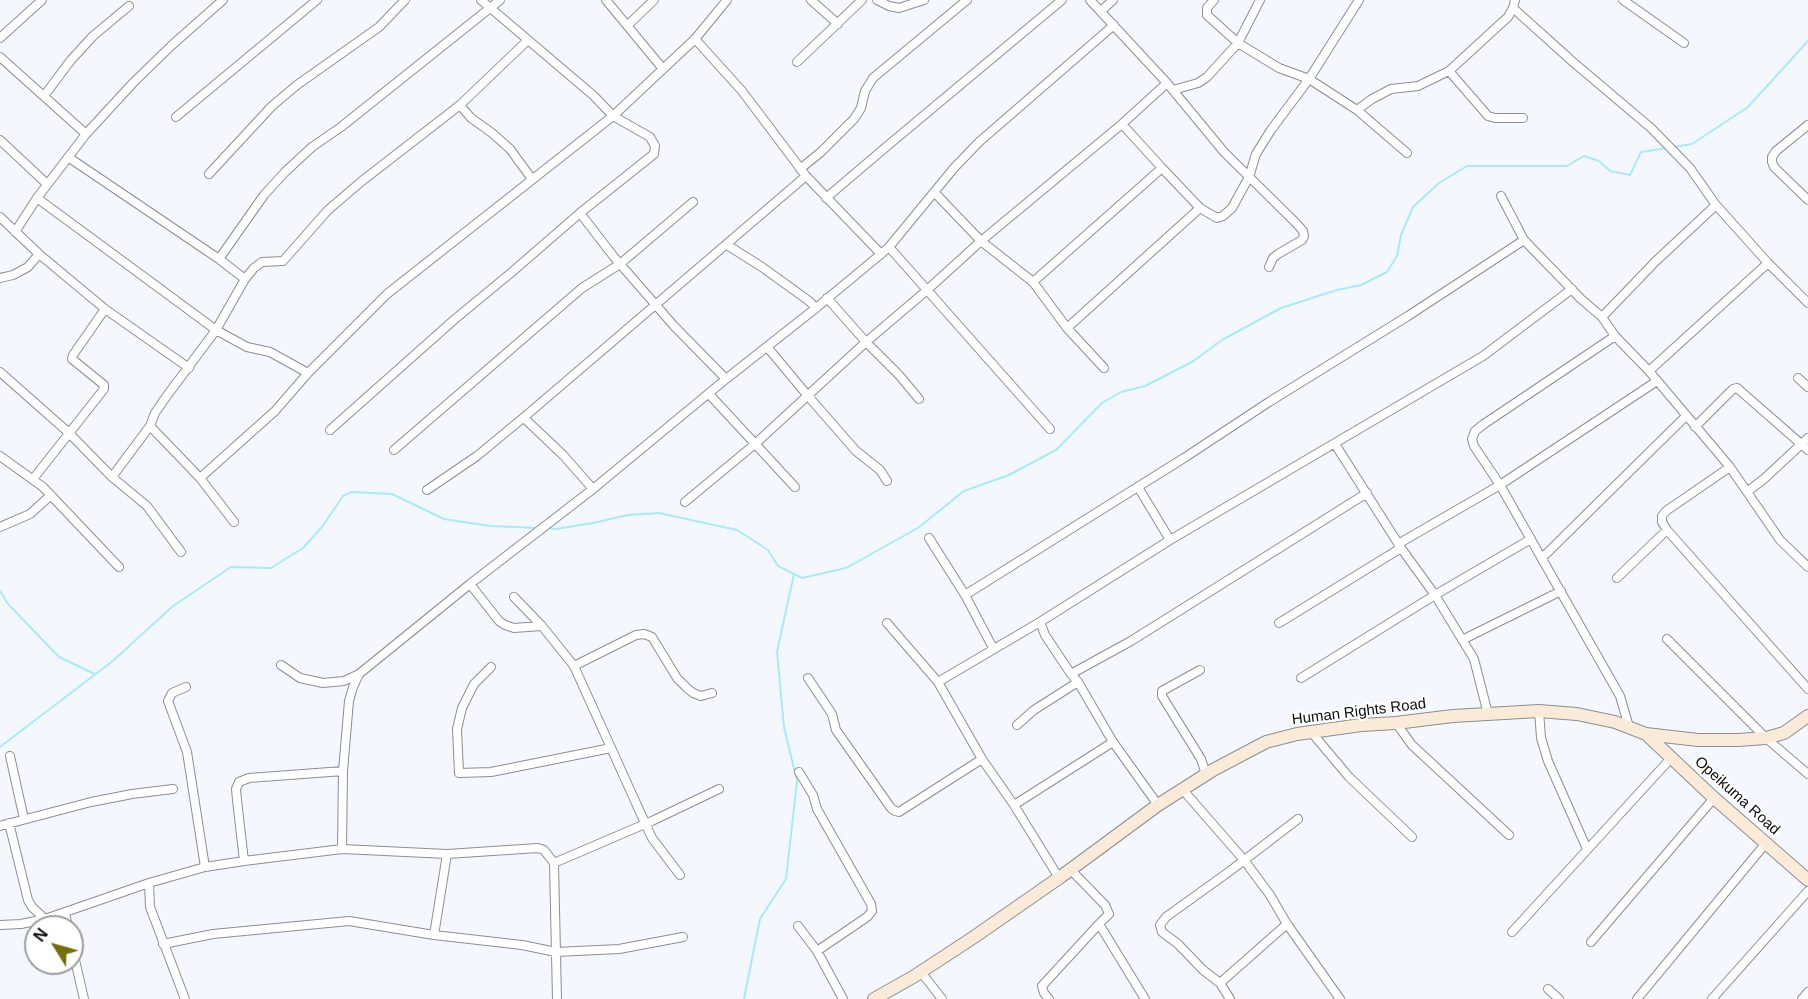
<!DOCTYPE html>
<style>
body{margin:0}
#map{position:relative;width:1808px;height:999px;overflow:hidden;background:#f4f8fe;font-family:Helvetica,sans-serif}
canvas{display:block}
.north{position:absolute;left:24px;top:915px;width:60px;height:60px;box-sizing:border-box;background:#fff;border:2px solid #9d9e9f;border-radius:50%;rotate:307deg;font-size:16px;font-weight:700;line-height:24px;text-align:center;color:#0b0c0f}
.north::after{content:'';display:block;margin:auto;width:21px;height:27px;background:#746e0d;clip-path:polygon(50% 0,100% 100%,50% 72%,0 100%)}
</style>
<div id="map">
<canvas width="1808" height="999"></canvas>
<div class="north">N</div>
</div>
<script>
const c = document.querySelector('canvas').getContext('2d');
c.lineJoin = 'round';
function toPath(rows) {
  const path = new Path2D();
  for (const r of rows) {
    path.moveTo(r[0], r[1]);
    for (let i = 2; i < r.length; i += 2) path.lineTo(r[i], r[i + 1]);
  }
  return path;
}
function stroke(path, color, width, dash) {
  c.strokeStyle = color;
  c.lineWidth = width;
  c.lineCap = dash ? 'butt' : 'round';
  c.setLineDash(dash || []);
  c.stroke(path);
}
function label(font, color, halo, rows, align = 'center') {
  c.font = font + ' Helvetica,sans-serif';
  c.lineWidth = 4.5;
  c.setLineDash([]);
  c.textBaseline = 'middle';
  c.strokeStyle = halo;
  c.fillStyle = color;
  for (const [text, x, y, turn = 0] of rows) {
    c.save();
    c.translate(x, y);
    c.rotate((+turn || 0) * Math.PI / 180);
    c.textAlign = isNaN(turn) ? turn : align;
    if (halo) c.strokeText(text, 0, 0);
    c.fillText(text, 0, 0);
    c.restore();
  }
}
stroke(toPath([
 [1674,147,1692,144,1748,107,1808,41],
 [546,528,556,529,593,523,628,515,659,513,737,530,768,550,778,566,802,578,846,568,918,528,964,491,1009,475,1056,450,1102,403,1121,392,1145,386,1192,362,1222,340,1281,308,1337,290,1361,285,1387,272,1397,256,1401,235,1413,207,1439,183,1467,166,1567,166,1584,156,1599,161,1610,171,1630,175,1641,152,1668,148],
 [0,591,8,604,59,657,95,674],
 [0,747,114,660,173,606,231,567,271,568,303,548,322,527,343,496,351,492,392,494,444,519,490,526,538,528],
 [744,999,760,919,786,879,797,781,784,727,777,652,794,574]
]), '#aae9f9', 2);
const street = toPath([
 [606,0,663,69],
 [811,0,838,24],
 [877,0,889,6,899,8,924,0],
 [1090,0,1167,83,1224,152,1297,224,1303,231,1304,236,1302,240,1278,254,1273,258,1269,267],
 [1214,0,1207,8,1207,15,1238,43,1279,68,1309,79,1357,110,1407,153],
 [1623,0,1684,43],
 [1513,8,1573,62,1651,128,1690,168,1716,205,1768,263,1808,303],
 [1101,11,1113,0],
 [628,25,654,0],
 [0,38,42,0],
 [695,39,742,91,806,176,881,254],
 [0,57,86,134],
 [797,62,862,0],
 [1449,71,1488,116,1495,118,1523,118],
 [1173,90,1198,83,1207,77,1238,43,1260,0],
 [44,96,71,60,93,36,129,6],
 [460,105,471,118,492,133,510,149,532,179],
 [1357,110,1372,99,1391,89,1418,86,1449,71,1508,17,1513,8,1515,0],
 [176,117,317,0],
 [1808,125,1776,151,1772,157,1772,162,1774,167,1808,200],
 [0,140,47,184],
 [68,157,219,259,245,279],
 [800,169,821,152,854,119,861,108,865,91,873,78,967,0],
 [209,174,272,106,297,85,379,27,405,0],
 [935,193,981,241,1033,282,1067,328,1104,368],
 [1501,196,1524,240,1581,299,1602,317,1615,336,1649,371,1730,467,1780,540,1808,567],
 [37,198,216,330,247,347,270,352,308,373],
 [826,198,886,147,1062,0],
 [1200,208,1217,218,1223,216,1232,208,1249,177,1256,154,1271,130,1309,79,1359,0],
 [580,213,614,257,674,326,726,379],
 [0,217,39,254,105,309,189,368],
 [15,232,37,198,86,134,133,83,172,45,223,0],
 [727,245,762,267,809,301,816,308],
 [889,247,1050,429],
 [219,259,264,195,285,172,312,147,341,127,500,0],
 [0,278,13,275,28,267,39,254],
 [1033,282,1162,168,1122,124],
 [827,298,866,342,899,375,919,399],
 [1602,317,1656,261,1716,205],
 [1067,328,1200,208,1162,168],
 [1615,336,1484,424,1475,431,1472,439,1474,446,1500,485,1620,696,1629,727],
 [768,348,808,396,856,451,880,470,887,481],
 [1649,371,1768,263],
 [0,372,68,432,112,477,147,506,181,552],
 [1798,378,1808,387],
 [709,394,795,487],
 [524,418,563,455,593,489],
 [150,426,200,478,234,522],
 [1695,427,1733,389,1737,388,1808,450],
 [330,430,455,319,512,272,580,213,654,154,655,146,650,137,613,116,594,96,481,0],
 [1335,444,1401,548,1435,595,1474,659,1488,714],
 [394,450,582,288,620,264,693,202],
 [0,456,43,487,119,567],
 [1730,467,1666,511,1662,516,1662,522,1667,530,1808,689],
 [112,477,150,426,155,413,166,397,216,330,245,279,254,268,262,262,283,261,328,210,362,181,460,105,528,40],
 [200,478,275,411,308,373,387,294,613,116,695,39,727,0],
 [33,479,104,389,104,385,72,359,73,355,105,309],
 [1138,487,1170,540],
 [427,490,477,456,529,413,806,176],
 [1747,492,1765,478,1808,438],
 [685,502,755,444,866,342,926,291,981,241,1122,124,1167,83],
 [0,527,30,514,51,495],
 [929,538,965,595,993,648],
 [1398,544,1500,485,1657,381],
 [1542,558,1686,416],
 [1617,578,1667,530],
 [470,584,499,621,505,625,514,628,542,626],
 [965,595,1184,458,1269,402,1408,316,1524,240],
 [514,597,542,626,574,666,645,823,652,838,680,875],
 [1040,622,1045,635,1071,674,1078,682,1113,742,1158,805],
 [887,623,938,682,982,759,1014,805,1059,878],
 [1279,623,1401,548],
 [1667,639,1766,738,1808,774],
 [1462,640,1561,591],
 [281,665,300,678,323,683,344,681,359,674],
 [574,666,636,635,644,634,652,637,677,678,687,688,693,693,701,696,712,693],
 [491,667,474,684,462,708,457,729,459,773,491,772,611,748],
 [1200,670,1162,691,1162,696,1201,759,1206,774],
 [1071,674,1131,641,1367,493],
 [808,678,832,714,836,730,891,808,895,811,899,812,982,759],
 [1301,678,1435,595,1531,539],
 [938,682,1040,622,1170,540,1483,356,1572,289],
 [186,687,172,693,168,701,187,752,205,867],
 [1539,711,1541,738,1548,761,1587,849],
 [1396,723,1412,745,1509,835],
 [1017,725,1034,710,1078,682],
 [1312,733,1349,777,1412,837],
 [10,756,24,819],
 [799,772,813,795,817,809,871,904,872,911,867,917,817,951],
 [1183,790,1244,860,1270,895,1287,924,1340,999],
 [1014,805,1113,742],
 [9,823,28,900,32,907,45,919],
 [0,826,91,802,132,794,173,789],
 [342,849,343,771,349,701,353,687,359,674,470,584,593,489,726,379,816,308,881,254,889,247,954,168,979,142,1114,25],
 [244,861,237,800,236,789,239,782,249,778,343,771],
 [554,863,652,821,719,789],
 [1070,869,1105,905,1109,914,1099,924,1145,999],
 [149,883,150,907,185,999],
 [65,913,68,927],
 [0,925,21,924,45,919,149,883,205,867,244,861,342,849,447,854,538,848,544,850,554,863,557,999],
 [798,926,817,951,843,999],
 [1512,932,1672,757],
 [434,935,447,854],
 [1591,942,1714,798],
 [163,944,213,934,349,921,434,935,522,945,556,952,619,949,683,937],
 [72,947,84,999],
 [921,972,942,999],
 [1220,983,1287,924],
 [1548,989,1559,999],
 [1049,999,1044,993,1042,986,1099,924],
 [1230,999,1220,983,1203,970,1178,944,1162,932,1160,925,1166,917,1230,871,1298,819],
 [1637,999,1766,843],
 [1712,999,1808,891],
 [1802,999,1808,992]
]);
const secondary = toPath([
 [1646,734,1714,798,1808,880],
 [874,999,913,977,974,937,1059,878,1158,805,1213,770,1266,742,1297,734,1361,725,1396,723,1453,716,1539,711,1577,714,1615,722,1646,734,1698,740,1738,740,1766,738,1784,733,1808,716]
]);
stroke(street, '#8a8e95', 10);
stroke(secondary, '#8a8e95', 14);
stroke(street, '#fff', 8);
stroke(secondary, '#faead8', 12);
label('15px', '#0b0c0f', '#fff', [
 ["Human Rights Road",1359,712,-7],
 ["Opeikuma Road",1737,796,42]
]);
</script>
